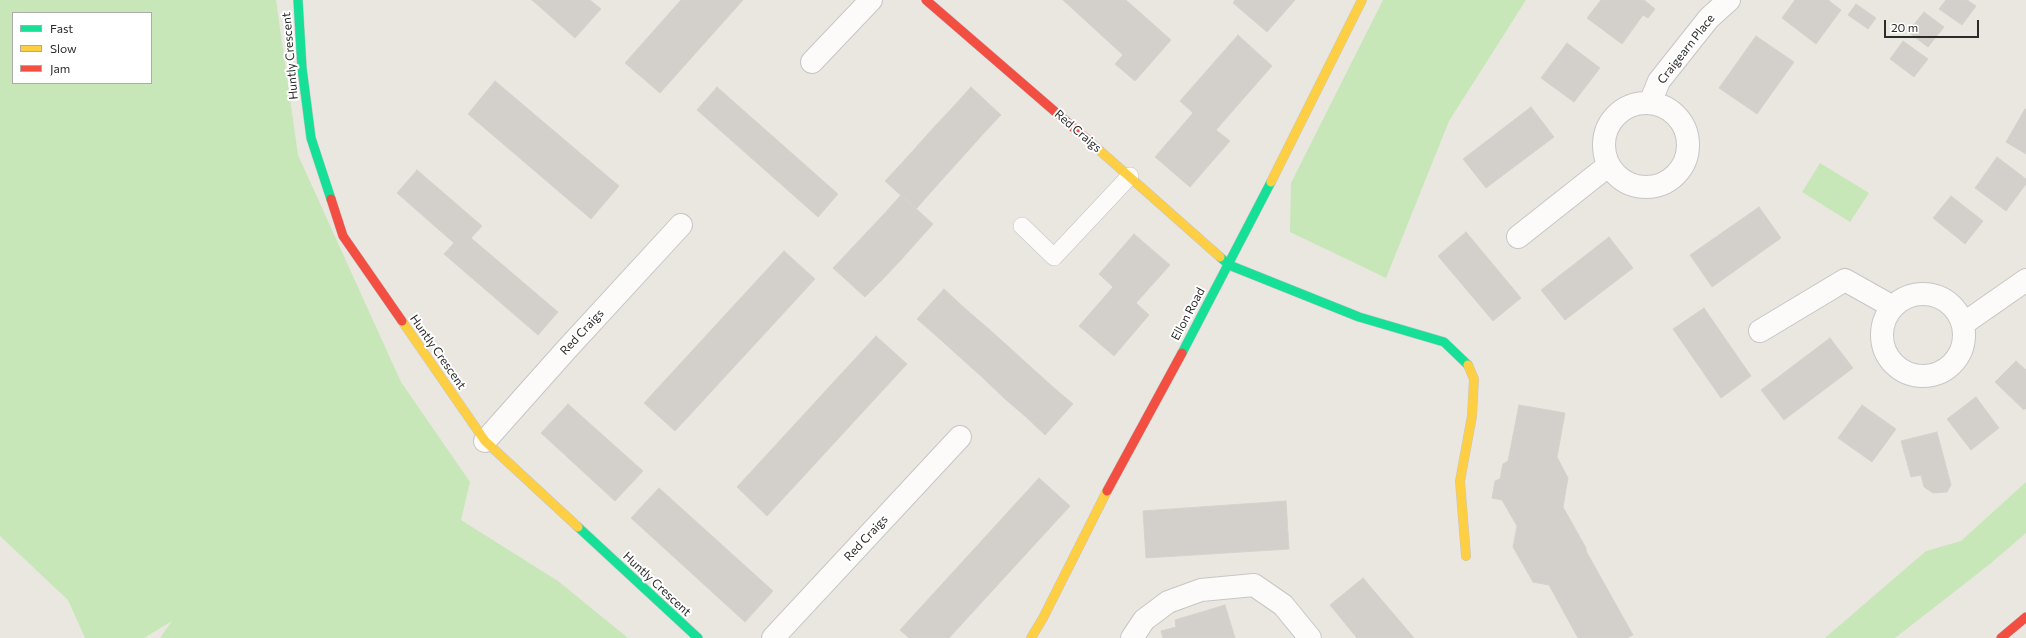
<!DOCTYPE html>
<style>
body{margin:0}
#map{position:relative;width:2026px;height:638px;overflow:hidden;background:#eae7e1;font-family:Commissioner,sans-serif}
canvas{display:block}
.legend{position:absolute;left:12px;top:12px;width:140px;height:72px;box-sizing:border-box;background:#fff;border:1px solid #aaa;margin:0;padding:5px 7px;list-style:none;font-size:12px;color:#2b2b2b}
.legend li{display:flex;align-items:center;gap:8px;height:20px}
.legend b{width:20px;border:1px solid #aaa}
.scale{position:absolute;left:1884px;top:20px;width:95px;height:18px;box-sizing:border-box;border:2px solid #2b2b2b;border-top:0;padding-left:5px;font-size:12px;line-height:14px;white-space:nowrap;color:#2b2b2b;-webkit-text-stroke:3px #fff;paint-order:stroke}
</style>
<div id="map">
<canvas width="2026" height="638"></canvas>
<ul class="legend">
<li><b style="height:5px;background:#16e098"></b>Fast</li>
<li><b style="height:5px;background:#ffcf43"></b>Slow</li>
<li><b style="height:5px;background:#f24e42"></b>Jam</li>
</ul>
<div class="scale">20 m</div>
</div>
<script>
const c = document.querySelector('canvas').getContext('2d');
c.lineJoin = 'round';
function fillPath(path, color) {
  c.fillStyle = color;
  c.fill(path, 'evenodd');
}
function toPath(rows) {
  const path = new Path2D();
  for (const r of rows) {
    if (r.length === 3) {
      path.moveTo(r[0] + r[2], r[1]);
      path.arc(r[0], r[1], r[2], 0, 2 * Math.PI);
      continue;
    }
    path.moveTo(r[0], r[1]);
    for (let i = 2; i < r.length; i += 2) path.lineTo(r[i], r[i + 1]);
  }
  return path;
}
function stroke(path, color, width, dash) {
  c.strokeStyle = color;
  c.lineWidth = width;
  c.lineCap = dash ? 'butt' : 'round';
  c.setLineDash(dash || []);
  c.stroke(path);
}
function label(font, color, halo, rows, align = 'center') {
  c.font = font + ' Commissioner,sans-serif';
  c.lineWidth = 4;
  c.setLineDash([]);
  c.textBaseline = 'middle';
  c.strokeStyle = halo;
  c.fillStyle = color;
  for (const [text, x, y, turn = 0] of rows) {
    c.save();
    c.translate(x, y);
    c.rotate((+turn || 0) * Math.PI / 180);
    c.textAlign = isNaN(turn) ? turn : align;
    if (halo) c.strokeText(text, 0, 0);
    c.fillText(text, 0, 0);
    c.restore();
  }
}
fillPath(toPath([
 [0,0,276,0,298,155,401,382,470,482,461,520,558,581,628,638,160,638,172,621,144,638,85,638,68,600,0,536],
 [13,13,151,13,151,83,13,83],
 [1383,0,1526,0,1449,121,1386,278,1290,232,1291,183],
 [1820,163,1869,193,1850,222,1802,192],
 [2026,482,2026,533,1990,564,1895,638,1825,638,1926,551,1961,541]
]), '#c7e7b8');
const building = toPath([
 [532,0,590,0,601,9,575,38,532,0],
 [681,0,743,0,660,93,625,63,681,0],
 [1063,0,1126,0,1171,40,1135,81,1115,64,1123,55,1063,0],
 [1235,0,1295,0,1267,32,1233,3,1235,0],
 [1601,0,1644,0,1655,9,1648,18,1643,15,1622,44,1587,18,1601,0],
 [1795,0,1828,0,1841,10,1816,44,1782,18,1795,0],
 [1946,0,1967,0,1976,6,1962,25,1939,9,1946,0],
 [1856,4,1876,18,1868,29,1848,15,1856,4],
 [1924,12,1944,27,1928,47,1908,32,1924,12],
 [1238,35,1272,66,1216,130,1230,141,1190,187,1155,157,1193,113,1180,101,1238,35],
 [1756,36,1794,62,1757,114,1719,88,1756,36],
 [1903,41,1928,59,1914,77,1890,59,1903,41],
 [1567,43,1600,68,1574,102,1541,78,1567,43],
 [495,81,619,186,591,219,468,114,495,81],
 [717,87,838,194,818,217,697,110,717,87],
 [971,87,1001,115,983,134,953,107,971,87],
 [953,107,983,134,966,153,935,126,953,107],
 [1531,107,1554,137,1486,188,1463,159,1531,107],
 [2025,109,2026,110,2026,154,2006,142,2025,109],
 [935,126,966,153,949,172,918,145,935,126],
 [918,145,949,172,931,192,900,165,918,145],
 [1997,157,2026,179,2026,184,2006,211,1975,188,1997,157],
 [900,165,931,192,916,209,885,181,900,165],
 [417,170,482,226,471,238,558,312,538,335,444,254,454,243,397,193,417,170],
 [901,195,933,224,916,243,884,214,901,195],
 [1951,196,1983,221,1965,244,1933,218,1951,196],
 [1759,207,1781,238,1712,287,1690,255,1759,207],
 [884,214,916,243,900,261,868,231,884,214],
 [868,231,900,261,883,279,851,249,868,231],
 [1466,232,1521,298,1493,321,1438,256,1466,232],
 [1134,234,1170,265,1136,303,1149,315,1114,356,1079,326,1113,287,1099,274,1134,234],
 [1609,237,1633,268,1565,320,1541,290,1609,237],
 [851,249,883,279,865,297,833,268,851,249],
 [784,251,815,279,675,431,644,403,784,251],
 [944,289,969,312,942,341,917,319,944,289],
 [1704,308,1751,376,1721,398,1673,329,1704,308],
 [969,312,990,330,963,360,942,341,969,312],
 [990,330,1010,348,983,378,963,360,990,330],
 [876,336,907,364,767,516,737,487,876,336],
 [1830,338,1853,368,1784,420,1761,390,1830,338],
 [1010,348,1032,368,1005,399,983,378,1010,348],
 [2016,361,2026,370,2026,408,2024,410,1995,382,2016,361],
 [1032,368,1053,387,1026,417,1005,399,1032,368],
 [1053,387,1073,404,1045,435,1026,417,1053,387],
 [1976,397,1999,428,1971,450,1947,419,1976,397],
 [568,404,643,471,615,501,541,433,568,404],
 [1519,405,1565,413,1557,457,1568,478,1563,507,1586,548,1586,551,1633,635,1627,638,1578,638,1549,585,1533,582,1513,547,1517,526,1502,500,1492,498,1495,481,1500,479,1503,464,1508,461,1519,405],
 [1862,405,1896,429,1872,462,1838,438,1862,405],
 [1937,432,1951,485,1947,492,1933,493,1924,487,1921,475,1911,477,1901,441,1937,432],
 [1039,478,1070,506,949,638,909,638,900,630,1039,478],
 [659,488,773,591,745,622,631,518,659,488],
 [1286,501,1289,549,1146,558,1143,511,1286,501],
 [1363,578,1414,638,1357,638,1330,605,1363,578],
 [1225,605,1235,638,1163,638,1161,631,1176,627,1175,620,1225,605]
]);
fillPath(building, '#d3d0cc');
stroke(building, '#d5d2cd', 1);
const lane = toPath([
 [1022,226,1054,257,1130,176]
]);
const street = toPath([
 [812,62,871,0],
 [1650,103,1659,81,1709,18,1729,0],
 [1646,145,42],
 [1518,237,1609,165],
 [1923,335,41],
 [1963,324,2026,280],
 [1760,331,1845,280,1893,307],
 [485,441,566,350,681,225],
 [773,638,960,437],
 [1132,638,1144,620,1168,602,1201,590,1254,585,1283,605,1310,638]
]);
const fast = toPath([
 [298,0,302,68,311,138,331,199],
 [1220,257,1229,265,1359,317,1444,342,1468,365],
 [1182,353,1271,182],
 [578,527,698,638]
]);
const slow = toPath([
 [1089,141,1220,257],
 [1271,182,1362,0],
 [402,321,485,441,578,527],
 [1466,556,1460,481,1472,416,1474,379,1468,365],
 [1031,638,1043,618,1107,491]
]);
const jam = toPath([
 [926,0,1089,141],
 [331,199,343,236,402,321],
 [1107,491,1182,353],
 [2001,638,2026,617]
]);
stroke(lane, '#c7c6c6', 18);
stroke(street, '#c7c6c6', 24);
stroke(fast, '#c7c6c6', 10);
stroke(slow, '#c7c6c6', 10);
stroke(jam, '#c7c6c6', 10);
stroke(lane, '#fcfbfa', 17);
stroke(street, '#fcfbfa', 22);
stroke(fast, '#16e098', 9);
stroke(slow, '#ffcf43', 9);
stroke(jam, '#f24e42', 9);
label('12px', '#2b2b2b', '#fff', [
 ["Craigearn Place",1686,49,-52],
 ["Huntly Crescent",290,56,-95],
 ["Red Craigs",1078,131,41],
 ["Ellon Road",1188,314,-62],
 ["Red Craigs",582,332,-47],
 ["Huntly Crescent",438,352,55],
 ["Red Craigs",866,538,-47],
 ["Huntly Crescent",657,584,43]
]);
</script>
